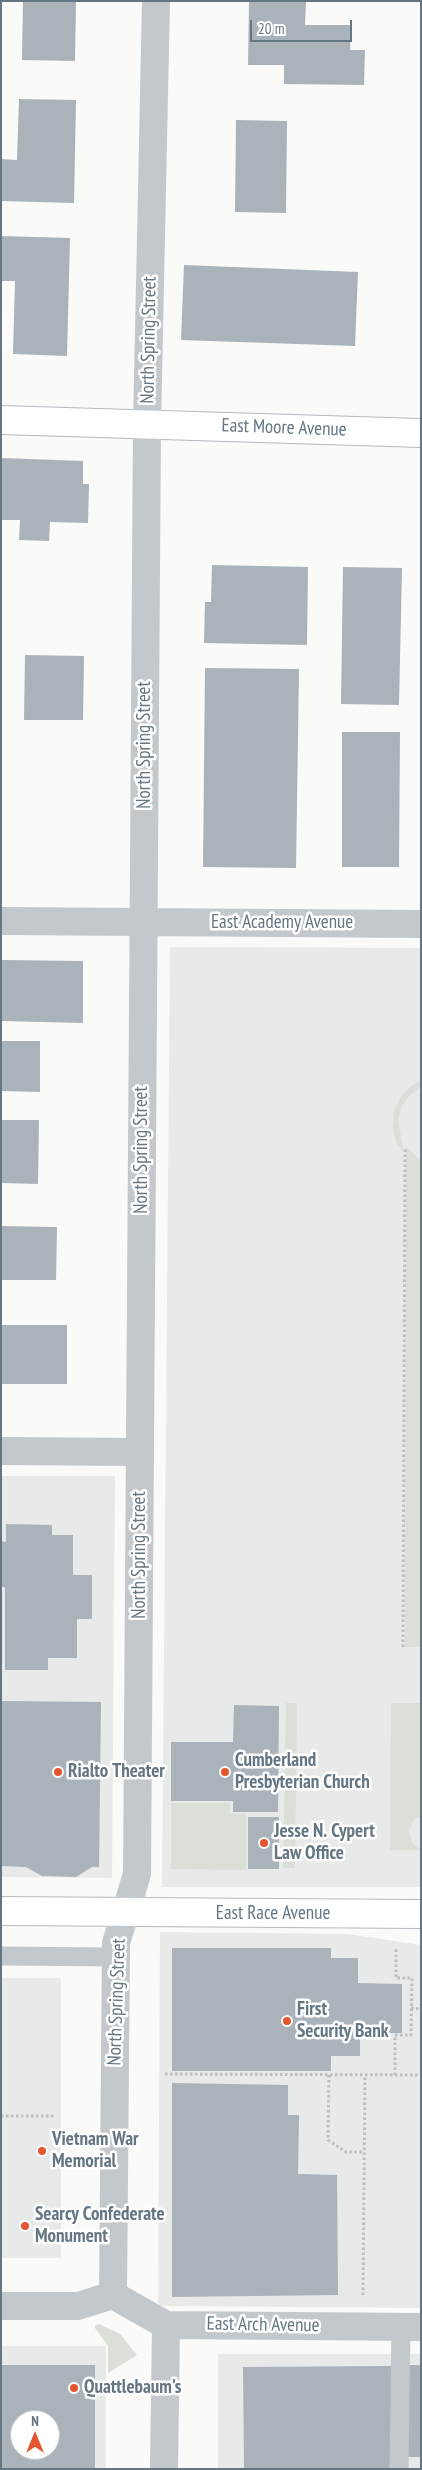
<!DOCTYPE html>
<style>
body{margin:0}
#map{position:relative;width:422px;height:2470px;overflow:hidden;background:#fafaf8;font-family:"PT Sans Narrow",sans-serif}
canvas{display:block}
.frame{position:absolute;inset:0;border:2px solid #657683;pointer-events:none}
.north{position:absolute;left:10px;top:2410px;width:50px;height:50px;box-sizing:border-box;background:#fff;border:1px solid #c1c8cd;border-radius:50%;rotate:0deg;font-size:14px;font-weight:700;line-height:20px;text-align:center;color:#657683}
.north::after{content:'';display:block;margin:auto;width:18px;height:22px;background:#e4572e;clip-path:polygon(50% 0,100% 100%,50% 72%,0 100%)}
.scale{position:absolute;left:250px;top:20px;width:102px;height:22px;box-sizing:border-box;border:2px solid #657683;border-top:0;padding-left:6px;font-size:15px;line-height:18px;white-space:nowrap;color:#657683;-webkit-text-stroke:4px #fff;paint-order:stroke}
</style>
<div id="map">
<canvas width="422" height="2470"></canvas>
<div class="frame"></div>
<div class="north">N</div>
<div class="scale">20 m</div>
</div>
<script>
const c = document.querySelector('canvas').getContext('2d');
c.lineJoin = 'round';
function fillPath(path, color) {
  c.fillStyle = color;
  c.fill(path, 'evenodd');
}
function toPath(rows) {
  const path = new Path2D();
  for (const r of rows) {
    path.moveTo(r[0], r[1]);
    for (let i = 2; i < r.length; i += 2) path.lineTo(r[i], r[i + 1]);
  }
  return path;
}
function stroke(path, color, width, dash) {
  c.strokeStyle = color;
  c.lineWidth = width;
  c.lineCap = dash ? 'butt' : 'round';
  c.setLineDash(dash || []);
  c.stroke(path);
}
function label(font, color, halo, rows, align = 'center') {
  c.font = font + ' "PT Sans Narrow",sans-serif';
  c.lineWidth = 5;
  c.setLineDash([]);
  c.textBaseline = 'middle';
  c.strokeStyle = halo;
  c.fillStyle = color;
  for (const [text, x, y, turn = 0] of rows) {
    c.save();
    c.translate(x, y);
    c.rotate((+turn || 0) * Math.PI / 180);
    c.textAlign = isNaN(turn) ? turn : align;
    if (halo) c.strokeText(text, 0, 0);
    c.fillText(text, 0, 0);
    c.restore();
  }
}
fillPath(toPath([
 [170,947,421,948,421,1887,162,1887],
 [1,1476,115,1476,112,1878,1,1877],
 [160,1932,348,1934,421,1945,421,2308,158,2306],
 [1,1978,61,1978,61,2258,1,2258],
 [1,2346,106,2346,106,2469,1,2469],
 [20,2420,50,2420,50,2450,20,2450],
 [218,2354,421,2354,421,2469,218,2469]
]), '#e8e9e9');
fillPath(toPath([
 [421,1081,421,1087,408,1097,401,1108,398,1121,404,1153,396,1142,393,1127,394,1111,401,1097,412,1085],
 [406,1147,421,1160,421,1647,405,1647],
 [286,1703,297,1703,295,1868,283,1868],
 [391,1703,421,1703,421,1816,413,1820,409,1831,412,1843,421,1850,390,1850],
 [171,1803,230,1803,230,1814,246,1814,246,1870,171,1869],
 [99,2324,120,2334,137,2355,108,2373,108,2346,95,2328,95,2326]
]), '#dadfd7');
fillPath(toPath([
 [23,1,76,1,75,61,22,60],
 [249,1,306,1,305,25,351,25,350,50,365,50,364,85,284,84,284,65,248,65],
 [19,99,76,100,74,203,1,201,1,159,17,160],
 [236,120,287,121,286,213,235,212],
 [1,236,70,238,67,356,13,354,15,281,1,281],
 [184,265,358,272,355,346,181,340],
 [1,458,83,461,83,484,89,484,88,523,50,522,49,541,19,540,20,520,1,520],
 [212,565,308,567,307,645,204,643,205,602,211,602],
 [343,567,402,568,399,705,341,704],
 [25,655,84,656,83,720,24,720],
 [205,668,299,669,296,868,203,867],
 [342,732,400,732,399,867,342,867],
 [1,960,83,961,83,1023,1,1021],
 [1,1041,40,1041,40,1092,1,1091],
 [1,1120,39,1120,38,1184,1,1183],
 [1,1226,57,1227,56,1280,1,1280],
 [1,1325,67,1325,67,1384,1,1384],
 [6,1524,52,1525,52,1535,73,1535,73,1575,92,1575,92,1619,77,1619,77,1658,48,1658,48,1670,5,1670,5,1587,1,1587,1,1541,6,1542],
 [1,1701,101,1702,99,1867,92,1867,76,1877,42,1876,26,1867,1,1866],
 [234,1705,279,1706,278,1812,233,1812,233,1801,171,1801,171,1742,233,1742],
 [248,1817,279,1817,279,1869,248,1869],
 [172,1948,331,1948,331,1958,358,1958,358,1983,402,1984,402,2033,360,2033,360,2056,331,2056,331,2071,172,2071],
 [172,2083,288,2085,288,2115,299,2115,298,2174,337,2175,338,2295,172,2297],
 [1,2365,95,2365,95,2469,1,2469],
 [20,2420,50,2420,50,2450,20,2450],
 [408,2365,421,2365,421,2457,407,2457],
 [392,2366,393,2469,244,2469,243,2367]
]), '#aab3b9');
const secondary = toPath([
 [1,420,421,433],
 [1,1911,421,1914]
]);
stroke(secondary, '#b3babf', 30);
stroke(toPath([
 [403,1647,405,1147],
 [411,2008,421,2009],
 [165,2074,421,2075],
 [329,2075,328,2140,346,2152,364,2152],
 [395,2075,395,2035,411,2035,412,1978,396,1978,396,1947],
 [1,2116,56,2116],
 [363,2295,365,2075]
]), '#bbbfc2', 3, [2.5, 2.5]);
stroke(toPath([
 [1,1956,116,1957],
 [399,2469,401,2327]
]), '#c3c8cc', 19);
stroke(toPath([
 [1,921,421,924],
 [1,1451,140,1452],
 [113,2295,116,1943,137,1874,147,424,156,1],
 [113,2295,166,2325,421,2327],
 [1,2306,78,2306,113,2295],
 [164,2469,166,2325]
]), '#c3c8cc', 28);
stroke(secondary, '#fff', 28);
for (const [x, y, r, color] of [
 [58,1772,5,"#e4572e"],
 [225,1772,5,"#e4572e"],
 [264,1843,5,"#e4572e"],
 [287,2021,5,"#e4572e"],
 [42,2151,5,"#e4572e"],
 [25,2226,5,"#e4572e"],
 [74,2388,5,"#e4572e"]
]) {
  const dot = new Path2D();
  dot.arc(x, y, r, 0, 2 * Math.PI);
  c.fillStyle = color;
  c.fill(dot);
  stroke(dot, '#fff', 2);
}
label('19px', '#657683', '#fff', [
 ["North Spring Street",149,340,-89],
 ["East Moore Avenue",284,428,2],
 ["North Spring Street",145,745,-90],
 ["East Academy Avenue",282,923],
 ["North Spring Street",142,1150,-90],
 ["North Spring Street",140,1555,-90],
 ["East Race Avenue",273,1914],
 ["North Spring Street",117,2002,-88],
 ["East Arch Avenue",263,2325,1]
]);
label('bold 19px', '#657683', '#fff', [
 ["Cumberland",235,1761],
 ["Presbyterian Church",235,1783],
 ["Rialto Theater",68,1772],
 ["Jesse N. Cypert",274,1832],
 ["Law Office",274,1854],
 ["First",297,2010],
 ["Security Bank",297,2032],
 ["Vietnam War",52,2140],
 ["Memorial",52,2162],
 ["Searcy Confederate",35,2215],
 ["Monument",35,2237],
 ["Quattlebaum's",84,2388]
], 'left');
</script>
